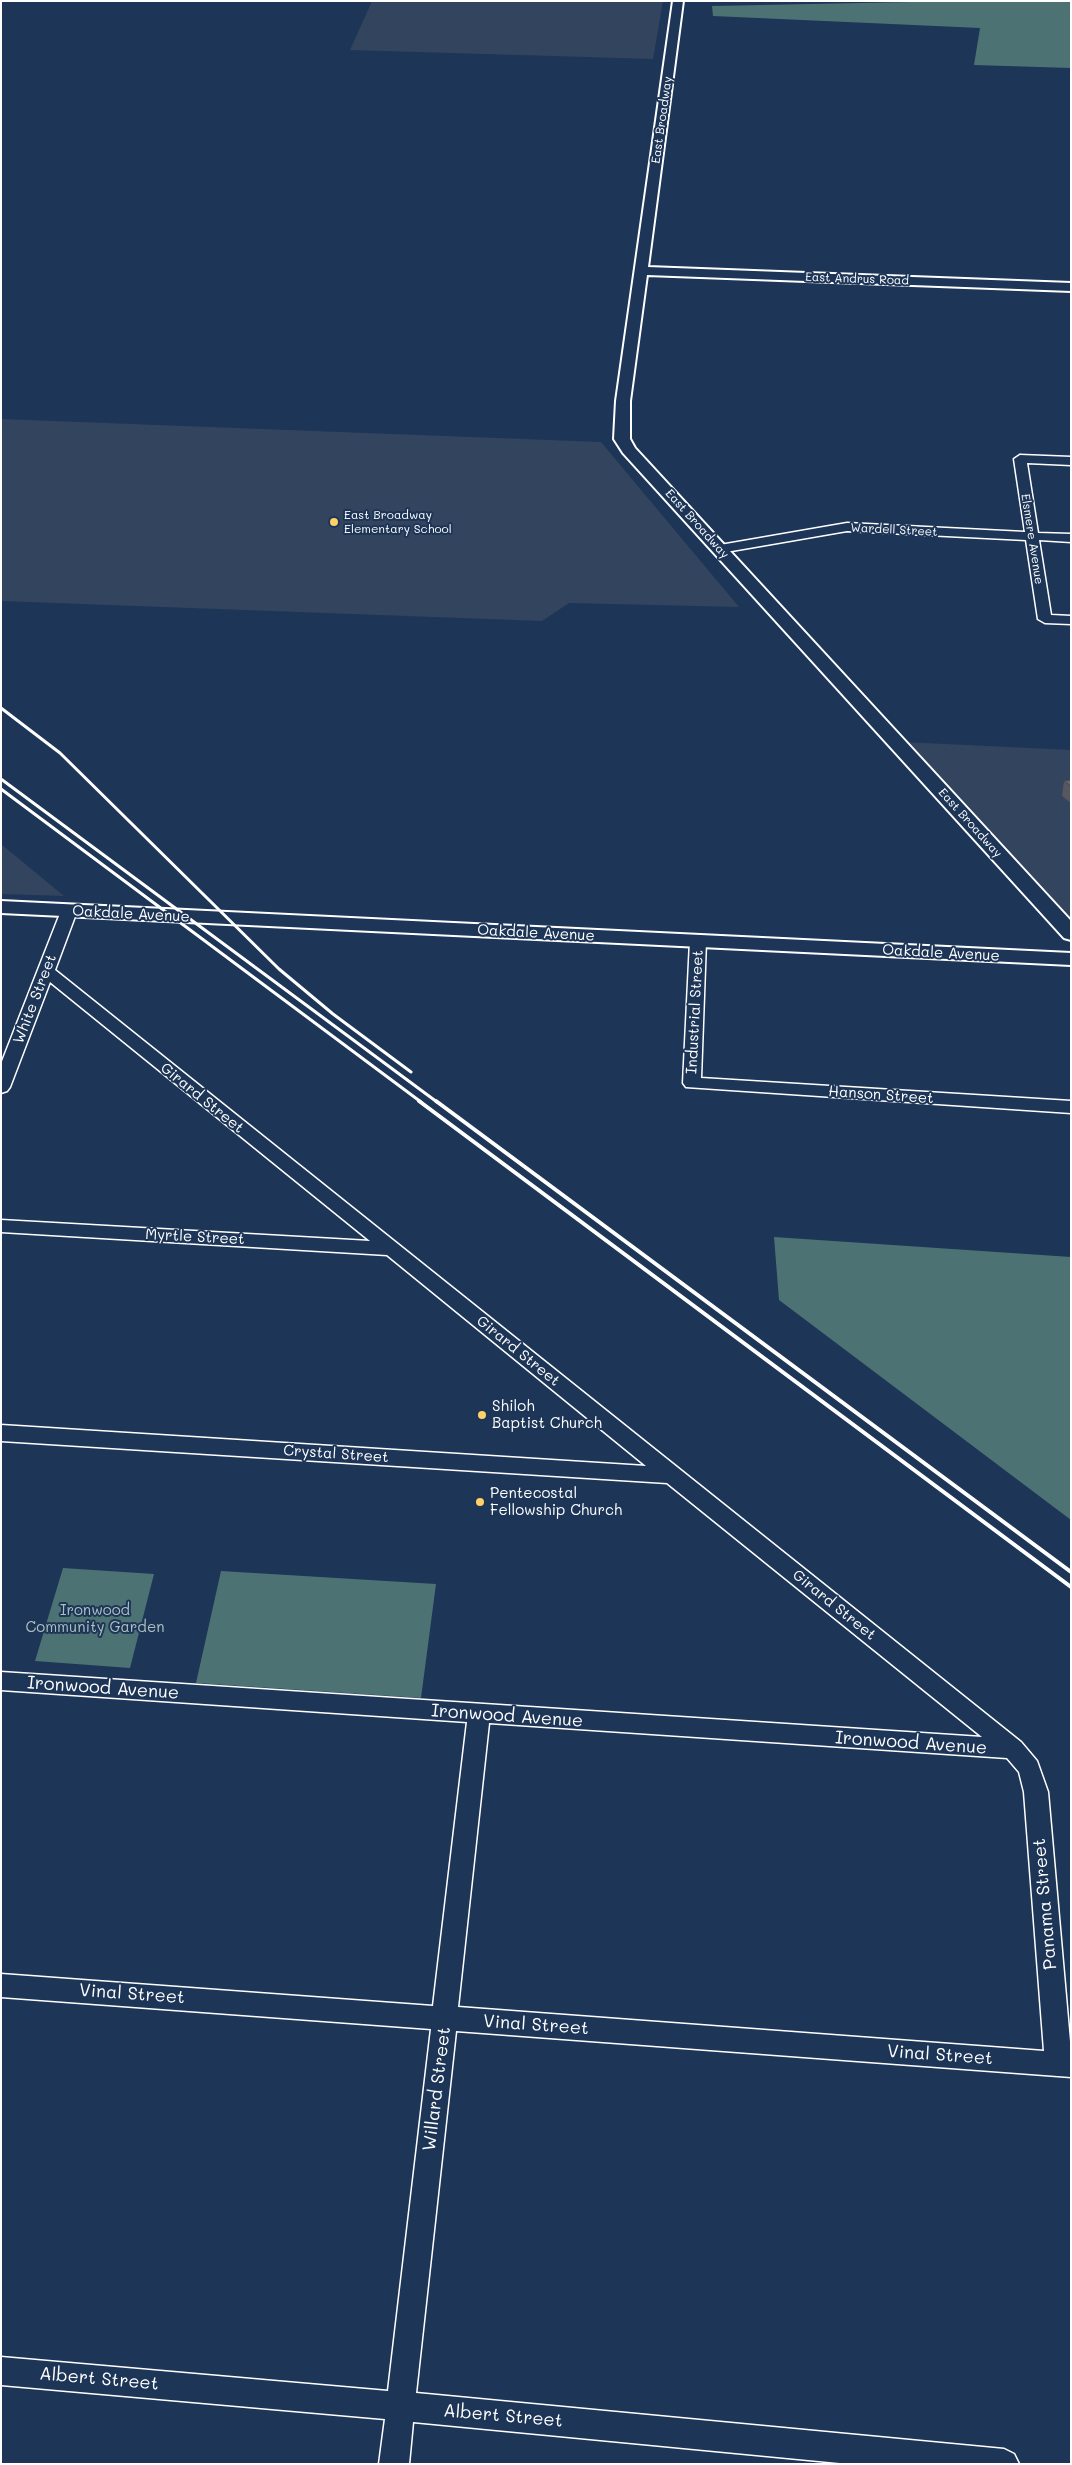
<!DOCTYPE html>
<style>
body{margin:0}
#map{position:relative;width:1072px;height:2465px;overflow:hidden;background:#1d3557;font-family:Mali,sans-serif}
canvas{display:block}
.frame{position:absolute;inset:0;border:2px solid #fff;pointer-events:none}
</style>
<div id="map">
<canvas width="1072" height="2465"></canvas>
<div class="frame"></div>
</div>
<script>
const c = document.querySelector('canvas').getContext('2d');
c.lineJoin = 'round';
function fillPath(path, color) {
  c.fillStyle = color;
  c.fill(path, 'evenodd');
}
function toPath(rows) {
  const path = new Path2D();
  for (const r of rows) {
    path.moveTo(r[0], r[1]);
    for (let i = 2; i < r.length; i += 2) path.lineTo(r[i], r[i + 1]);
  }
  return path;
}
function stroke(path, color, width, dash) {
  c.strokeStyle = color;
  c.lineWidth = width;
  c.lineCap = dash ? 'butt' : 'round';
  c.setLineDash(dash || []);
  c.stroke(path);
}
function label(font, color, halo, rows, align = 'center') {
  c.font = font + ' Mali,sans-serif';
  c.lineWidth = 4;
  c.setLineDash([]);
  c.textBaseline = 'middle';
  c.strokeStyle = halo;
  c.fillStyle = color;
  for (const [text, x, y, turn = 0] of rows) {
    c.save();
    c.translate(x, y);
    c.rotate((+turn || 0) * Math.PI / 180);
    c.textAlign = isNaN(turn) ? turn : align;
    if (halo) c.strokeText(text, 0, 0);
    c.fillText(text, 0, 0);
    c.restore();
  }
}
fillPath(toPath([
 [372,1,663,1,653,59,350,50],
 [1,419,601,442,739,607,569,603,542,621,1,601],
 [903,742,1071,750,1071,924],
 [1,844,64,896,1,894]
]), '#33445e');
fillPath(toPath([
 [960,1,1071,1,1071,68,974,65,980,28,713,16,712,6],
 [774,1237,1071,1257,1071,1520,779,1300],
 [63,1568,154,1574,130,1668,35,1661],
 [221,1571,436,1584,421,1698,196,1683]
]), '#4c7274');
const minor = toPath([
 [1020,455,1071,457,1071,465,1027,463,1038,533,1071,534,1071,542,1039,540,1051,615,1071,616,1071,624,1045,623,1038,619,1026,540,847,531,720,553,714,549,720,545,847,523,1025,532,1014,459,1020,455],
 [69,906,77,911,55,970,1021,1742,1037,1761,1048,1792,1071,2053,1071,2077,456,2031,416,2393,1004,2449,1014,2454,1019,2464,850,2464,413,2422,409,2464,379,2464,385,2419,1,2385,1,2357,388,2391,431,2029,1,1997,1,1974,433,2006,467,1722,1,1690,1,1672,982,1737,667,1483,1,1441,1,1425,646,1466,387,1255,1,1232,1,1220,370,1241,50,982,10,1087,7,1091,1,1093,1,1064,61,911,69,906],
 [489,1723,1007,1758,1019,1772,1024,1792,1044,2051,458,2007,489,1723],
 [698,936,704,938,706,941,701,1078,1071,1101,1071,1113,686,1087,683,1083,690,941,692,938,698,936]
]);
const tertiary = toPath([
 [673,1,683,1,648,267,1071,283,1071,291,647,275,630,401,630,439,635,448,1071,921,1071,940,1064,938,623,453,614,439,616,401,673,1],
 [1,901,1071,953,1071,965,1,913,1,901]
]);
stroke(minor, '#fff', 3);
stroke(tertiary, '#fff', 4);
fillPath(minor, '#1d3557');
fillPath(tertiary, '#1d3557');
stroke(toPath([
 [1,708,60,753,279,969,333,1014,411,1072],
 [1,779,437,1102],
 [1,789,421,1102]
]), '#fff', 3);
stroke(toPath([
 [419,1101,1071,1587],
 [436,1101,1071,1572]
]), '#fff', 4);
fillPath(toPath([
 [1071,780,1071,803,1062,796,1064,781]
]), '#57585f');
const building = toPath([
 [1071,780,1071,786,1064,781,1071,780]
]);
fillPath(building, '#65666f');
stroke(building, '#47474e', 1);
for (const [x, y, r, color] of [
 [334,522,5,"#ffd166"],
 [482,1415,5,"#ffd166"],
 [480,1502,5,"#ffd166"]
]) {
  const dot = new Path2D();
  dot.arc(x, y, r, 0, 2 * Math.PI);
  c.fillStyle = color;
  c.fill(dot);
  stroke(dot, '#1d3557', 2);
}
label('12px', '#fff', '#1d3557', [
 ["East Broadway",662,120,-82],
 ["East Andrus Road",857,279,2],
 ["East Broadway",697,524,48],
 ["Wardell Street",894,530,3],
 ["Elsmere Avenue",1032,539,81],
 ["East Broadway",970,823,48]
]);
label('12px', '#fff', '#1d3557', [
 ["East Broadway",344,515],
 ["Elementary School",344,529]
], 'left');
label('15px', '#fff', '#1d3557', [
 ["Oakdale Avenue",131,914,3],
 ["Oakdale Avenue",536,933,3],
 ["Oakdale Avenue",941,953,3],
 ["White Street",35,999,-69],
 ["Industrial Street",695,1012,-87],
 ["Hanson Street",881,1095,4],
 ["Girard Street",202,1098,39],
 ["Myrtle Street",195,1237,3],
 ["Girard Street",518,1351,39],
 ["Crystal Street",336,1454,4],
 ["Girard Street",834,1605,39]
]);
label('15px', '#fff', '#1d3557', [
 ["Shiloh",492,1406],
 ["Baptist Church",492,1423],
 ["Pentecostal",490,1493],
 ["Fellowship Church",490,1510]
], 'left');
label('15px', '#aec0c0', '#1d3557', [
 ["Ironwood",95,1610],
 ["Community Garden",95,1627]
]);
label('18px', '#fff', '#1d3557', [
 ["Ironwood Avenue",103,1688,4],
 ["Ironwood Avenue",507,1716,4],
 ["Ironwood Avenue",911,1743,4],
 ["Panama Street",1045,1904,-95],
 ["Vinal Street",132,1994,4],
 ["Vinal Street",536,2025,4],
 ["Vinal Street",940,2055,4],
 ["Willard Street",437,2089,-83],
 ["Albert Street",99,2379,5],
 ["Albert Street",503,2416,5]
]);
</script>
